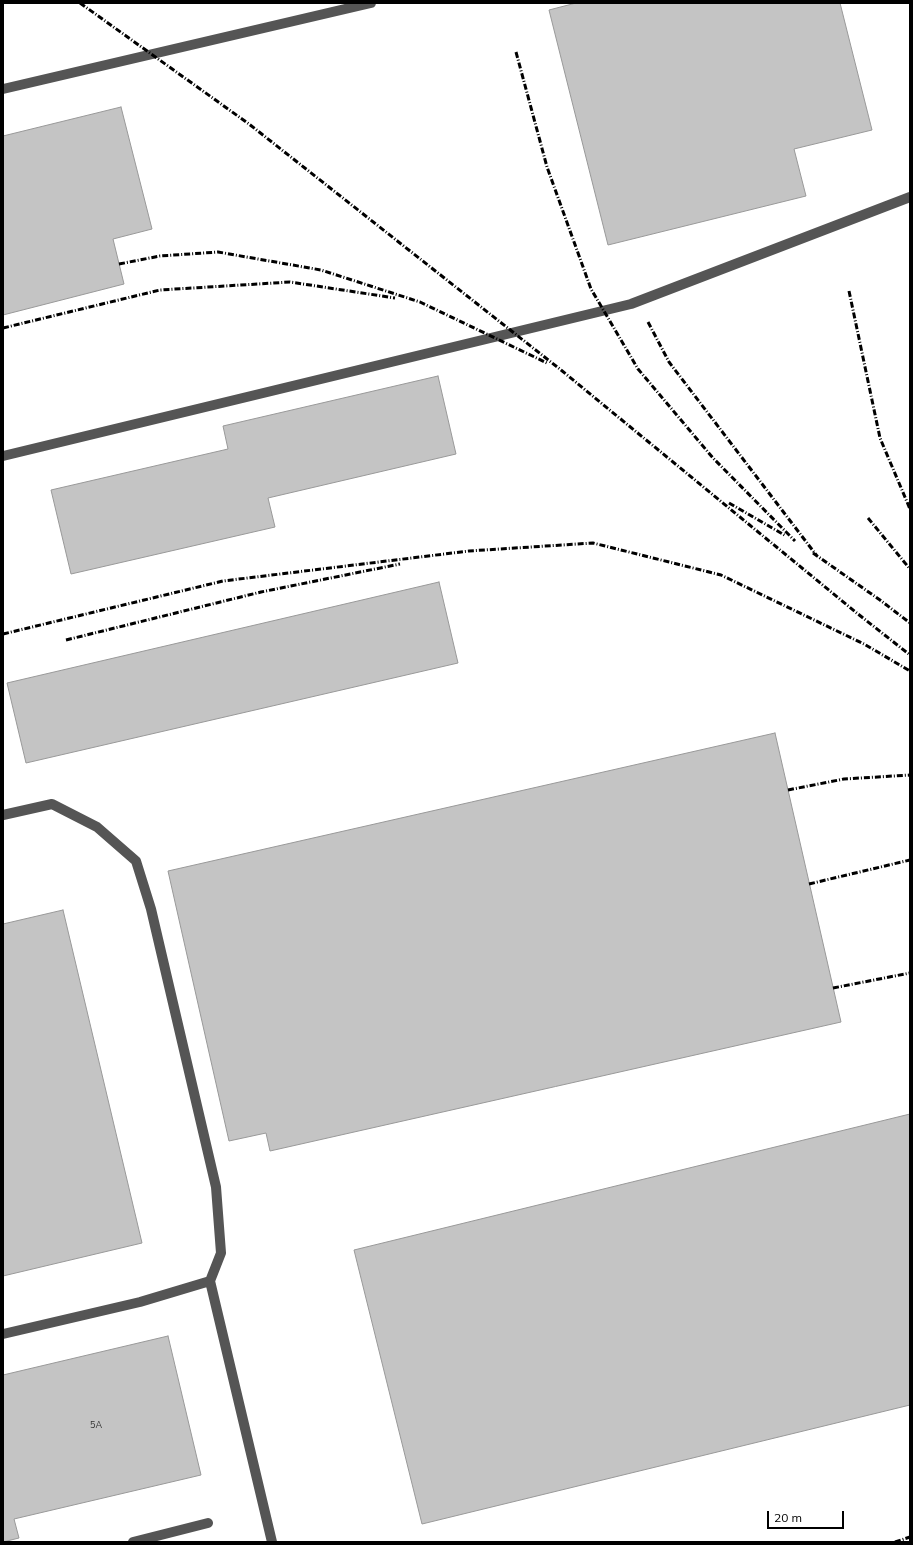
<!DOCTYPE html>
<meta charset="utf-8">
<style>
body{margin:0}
#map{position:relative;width:913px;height:1545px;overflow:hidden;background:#fff;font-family:Mulish,sans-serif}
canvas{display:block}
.frame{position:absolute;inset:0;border:4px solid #000;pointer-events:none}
.scale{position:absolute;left:767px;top:1511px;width:77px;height:18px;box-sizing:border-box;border:2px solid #000;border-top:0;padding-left:5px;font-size:12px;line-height:14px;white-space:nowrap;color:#000;-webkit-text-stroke:3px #fff;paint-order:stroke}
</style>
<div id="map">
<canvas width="913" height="1545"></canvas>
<div class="frame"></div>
<div class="scale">20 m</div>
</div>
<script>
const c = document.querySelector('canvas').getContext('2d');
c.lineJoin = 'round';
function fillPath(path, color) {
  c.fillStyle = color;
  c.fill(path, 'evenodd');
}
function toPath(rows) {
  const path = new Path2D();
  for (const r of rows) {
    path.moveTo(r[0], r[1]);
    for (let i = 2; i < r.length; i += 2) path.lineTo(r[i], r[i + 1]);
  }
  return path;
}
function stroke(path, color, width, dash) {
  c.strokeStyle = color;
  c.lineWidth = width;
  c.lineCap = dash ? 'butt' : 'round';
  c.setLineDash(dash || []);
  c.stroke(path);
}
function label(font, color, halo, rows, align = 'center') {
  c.font = font + ' Mulish,sans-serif';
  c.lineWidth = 3.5;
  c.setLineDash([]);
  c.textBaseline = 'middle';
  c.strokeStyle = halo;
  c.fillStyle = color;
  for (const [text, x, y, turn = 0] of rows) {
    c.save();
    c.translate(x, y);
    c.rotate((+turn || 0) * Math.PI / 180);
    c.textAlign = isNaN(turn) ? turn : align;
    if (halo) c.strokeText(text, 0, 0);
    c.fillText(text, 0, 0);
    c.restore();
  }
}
const building = toPath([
 [576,3,840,3,872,130,794,149,806,196,608,245,549,10,576,3],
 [121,107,152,229,113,239,124,284,3,315,3,136,121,107],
 [438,376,456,454,268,498,275,527,71,574,51,490,228,449,223,426,438,376],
 [439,582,458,663,26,763,7,683,439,582],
 [775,733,841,1022,270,1151,266,1133,229,1141,168,871,775,733],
 [63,910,142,1243,3,1276,3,924,63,910],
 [910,1114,910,1405,422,1524,354,1250,910,1114],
 [168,1336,201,1475,14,1519,19,1538,3,1542,3,1375,168,1336]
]);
fillPath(building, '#c4c4c4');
stroke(building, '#999', 1);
stroke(toPath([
 [3,89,371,3],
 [3,456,631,304,910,197],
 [3,815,52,804,97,827,136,861,151,909,216,1187,221,1253,210,1281,140,1302,3,1334],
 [210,1281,272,1542],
 [133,1542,208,1523]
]), '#555', 10);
stroke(toPath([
 [80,3,249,124,561,370,858,614,910,655],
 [516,52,547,167,591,289,638,369,713,458,795,541],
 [119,264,160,256,218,252,321,270,420,302,547,363],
 [849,291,880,438,910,509],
 [648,322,669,362,817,556],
 [3,328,160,290,290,282,395,298],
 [729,503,786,536],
 [868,518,910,569],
 [813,553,880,600,910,623],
 [3,634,223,581,469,551,593,543,721,575,864,644,910,671],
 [66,640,261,592,400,564],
 [788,790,844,779,910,775],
 [809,884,910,860],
 [833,988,910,973],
 [895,1542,910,1537]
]), '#000', 3, [6, 2, 1, 2]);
label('9px', '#313131', null, [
 ["5А",96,1425]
]);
</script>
